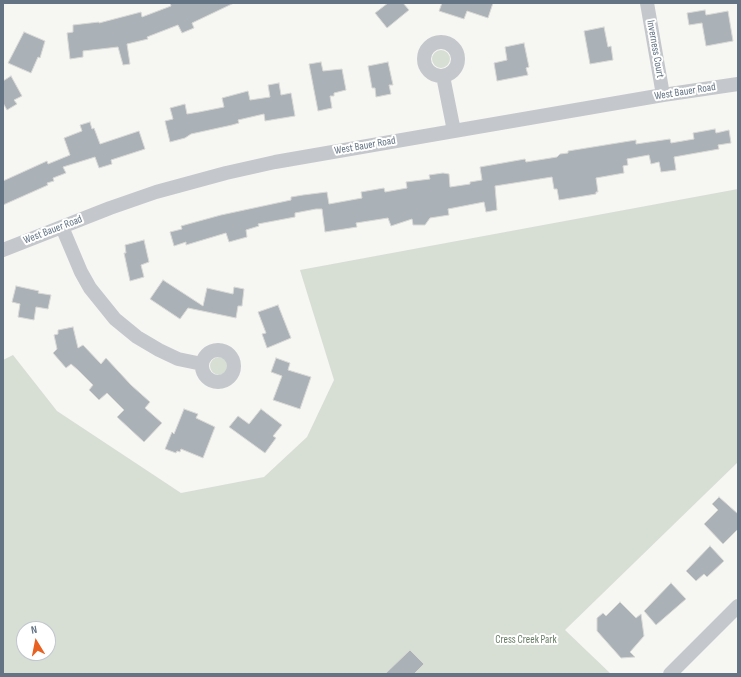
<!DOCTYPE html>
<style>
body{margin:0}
#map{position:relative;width:741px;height:677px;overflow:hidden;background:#f6f6f3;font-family:"Sofia Sans Condensed",sans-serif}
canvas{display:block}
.frame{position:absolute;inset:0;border:4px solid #647485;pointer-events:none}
.north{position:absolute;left:16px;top:621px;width:40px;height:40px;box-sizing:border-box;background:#fff;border:1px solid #c1c7ce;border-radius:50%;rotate:350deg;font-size:11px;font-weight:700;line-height:16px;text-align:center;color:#647485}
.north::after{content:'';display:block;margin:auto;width:14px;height:18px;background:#e86121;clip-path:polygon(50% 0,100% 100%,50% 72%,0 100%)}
</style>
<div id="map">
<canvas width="741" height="677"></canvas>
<div class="frame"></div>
<div class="north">N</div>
</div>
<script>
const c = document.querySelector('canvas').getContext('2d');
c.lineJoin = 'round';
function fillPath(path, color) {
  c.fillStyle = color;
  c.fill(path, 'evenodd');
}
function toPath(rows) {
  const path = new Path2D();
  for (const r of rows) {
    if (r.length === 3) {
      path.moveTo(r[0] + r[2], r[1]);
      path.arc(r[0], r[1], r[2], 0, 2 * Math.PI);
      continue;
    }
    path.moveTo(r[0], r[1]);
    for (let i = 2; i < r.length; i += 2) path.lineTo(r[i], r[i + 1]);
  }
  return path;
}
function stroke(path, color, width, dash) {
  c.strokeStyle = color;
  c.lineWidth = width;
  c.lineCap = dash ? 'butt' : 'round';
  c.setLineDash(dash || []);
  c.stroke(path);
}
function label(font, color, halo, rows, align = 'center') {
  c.font = font + ' "Sofia Sans Condensed",sans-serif';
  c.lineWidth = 4;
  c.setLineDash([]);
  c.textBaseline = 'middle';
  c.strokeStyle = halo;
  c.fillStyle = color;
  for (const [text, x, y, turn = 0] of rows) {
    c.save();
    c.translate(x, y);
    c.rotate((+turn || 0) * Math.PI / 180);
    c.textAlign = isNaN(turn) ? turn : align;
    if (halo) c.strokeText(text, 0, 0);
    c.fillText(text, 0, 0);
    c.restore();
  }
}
fillPath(toPath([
 [441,59,9],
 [738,189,738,462,565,630,611,674,3,674,3,360,13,355,57,411,181,493,264,477,307,437,334,380,300,270],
 [24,629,48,629,48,653,24,653],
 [219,366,9]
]), '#d7ded4');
const building = toPath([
 [170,3,234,3,192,23,194,28,182,33,178,25,147,37,148,39,127,44,130,64,123,65,118,47,83,51,83,57,70,59,67,33,73,32,73,25,99,22,99,23,141,12,142,17,171,6,170,3],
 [388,3,403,3,409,10,387,28,375,13,388,3],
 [442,3,493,3,488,18,467,11,464,19,439,11,442,3],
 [705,10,706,15,728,11,733,41,706,46,702,23,689,25,687,13,705,10],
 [604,27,608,47,611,46,613,60,590,64,584,31,604,27],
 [24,32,45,41,40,58,38,57,31,73,8,63,24,32],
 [524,43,529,67,526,68,528,75,497,81,494,63,507,60,505,47,524,43],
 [321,62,323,71,342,69,346,90,334,93,334,96,330,96,332,108,318,111,309,64,321,62],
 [388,62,393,85,389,85,391,94,376,97,375,88,372,88,368,66,388,62],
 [11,76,22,96,14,100,17,104,7,110,3,103,3,81,11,76],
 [279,83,281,95,291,93,295,116,265,121,264,114,238,120,239,123,232,125,191,134,185,138,170,142,165,121,173,119,170,108,185,104,187,114,199,112,224,107,222,98,248,91,250,100,270,97,268,85,279,83],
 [90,122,92,129,94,128,100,144,139,131,145,149,111,160,112,164,99,168,95,157,63,167,66,173,53,178,54,181,47,183,48,185,3,205,3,181,47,161,48,164,70,155,64,138,82,131,80,125,90,122],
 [715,129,716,133,729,130,731,143,718,145,719,149,674,157,676,170,661,172,659,162,651,164,649,155,627,159,628,165,623,166,624,173,596,178,598,192,596,192,596,194,559,200,557,189,554,189,552,177,495,186,497,210,486,212,484,202,448,209,449,215,430,218,425,225,413,225,412,219,391,226,388,218,356,223,357,227,325,232,322,209,316,209,295,213,295,217,258,224,259,226,246,230,247,237,229,242,226,233,186,245,186,242,174,246,170,232,182,229,181,226,221,215,291,200,291,197,303,195,327,192,329,204,362,198,361,192,384,188,385,192,407,188,406,182,430,179,429,175,443,173,449,174,450,187,470,184,470,182,482,180,480,167,525,159,526,162,557,157,560,154,568,153,568,151,636,140,636,144,670,139,671,143,694,139,693,133,715,129],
 [144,240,149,262,141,265,144,277,130,281,124,253,126,253,125,245,144,240],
 [163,280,203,306,207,288,233,294,234,287,244,289,242,306,238,306,236,318,188,308,180,319,150,299,163,280],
 [16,286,39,291,38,293,51,295,48,309,36,307,34,320,18,317,20,304,12,302,16,286],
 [278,305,291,338,267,348,262,334,266,333,258,312,278,305],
 [73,327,78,348,83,345,101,364,106,358,131,385,150,402,145,408,162,423,144,442,117,417,124,410,107,393,99,400,89,390,93,385,78,370,71,364,66,368,53,353,57,349,54,335,58,334,58,330,73,327],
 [276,358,290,363,288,370,311,377,300,409,273,400,282,376,271,372,276,358],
 [184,409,198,414,196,418,215,427,203,458,181,449,180,452,177,451,176,453,165,449,172,432,174,434,184,409],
 [261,409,282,425,273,436,276,438,265,453,229,427,238,416,249,424,261,409],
 [719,497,738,514,738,529,723,544,704,524,718,510,712,504,719,497],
 [710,546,724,561,707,577,704,574,696,581,686,571,710,546],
 [671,583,686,599,656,625,644,611,671,583],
 [620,602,636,618,641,614,644,636,630,652,635,657,621,658,597,631,597,618,603,613,606,616,620,602],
 [410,650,424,664,414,674,385,674,410,650]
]);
fillPath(building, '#aab2b8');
stroke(building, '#d8d8d5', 1);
stroke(toPath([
 [647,3,663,95],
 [441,59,17],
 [443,76,454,131],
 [62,227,81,272,90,288,115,319,137,337,159,350,178,359,202,364],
 [3,250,110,208,156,192,226,173,275,162,454,131,663,95,738,84],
 [218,366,16],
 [670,674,738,606]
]), '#c4c7cb', 14);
label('11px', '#647485', '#fff', [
 ["Inverness Court",655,49,80],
 ["West Bauer Road",685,92,-9],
 ["West Bauer Road",365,146,-10],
 ["West Bauer Road",53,230,-21]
]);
label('11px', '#667c63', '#fff', [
 ["Cress Creek Park",526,640]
]);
</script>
